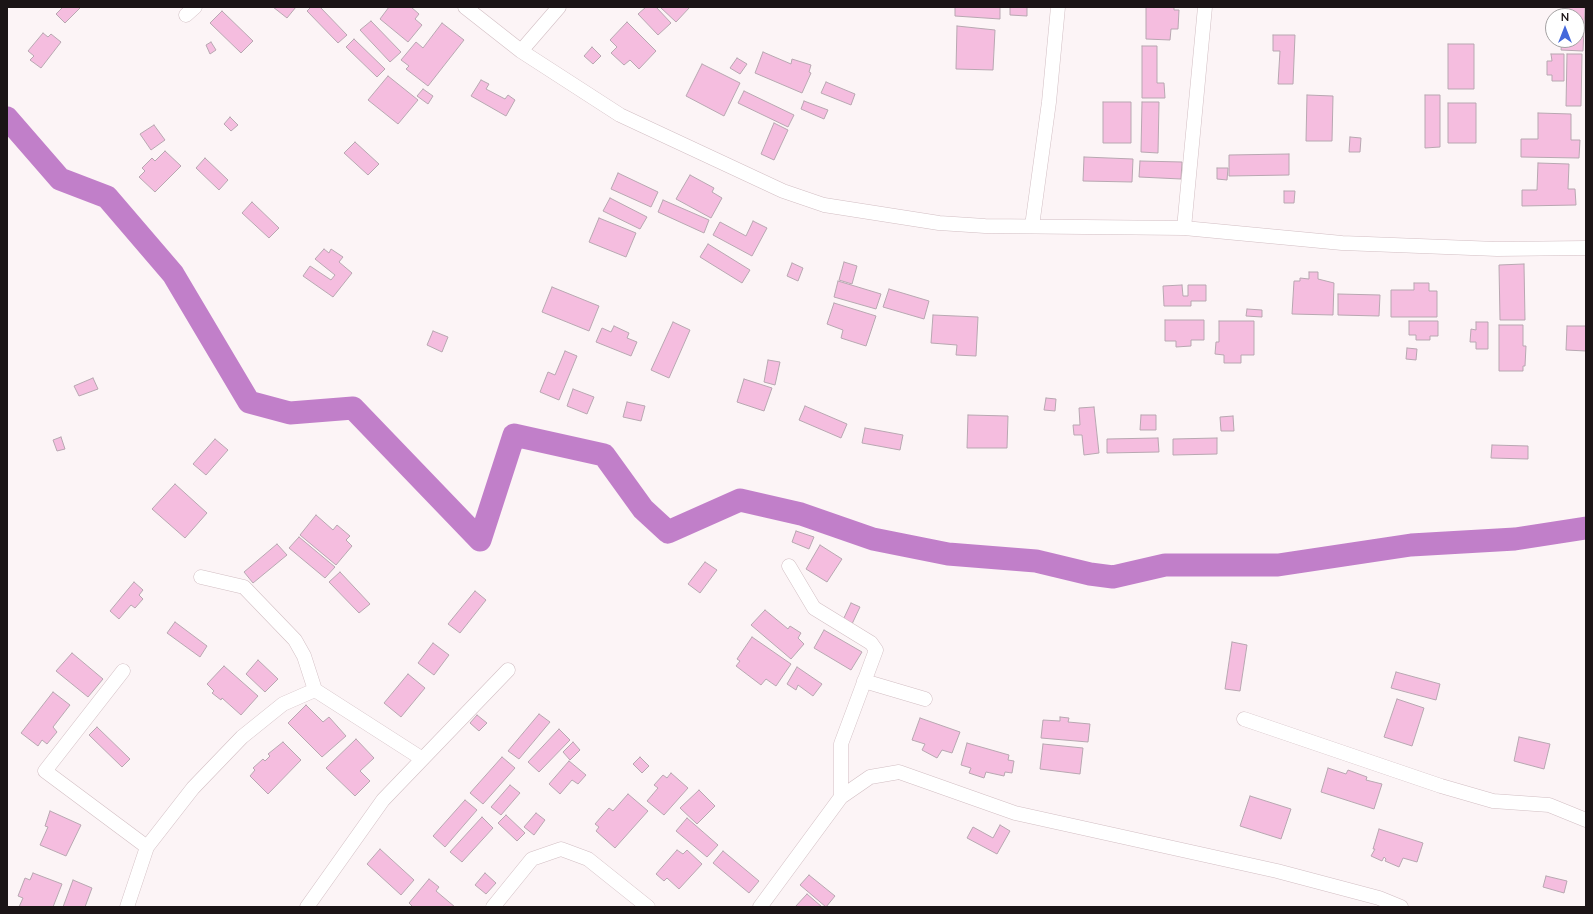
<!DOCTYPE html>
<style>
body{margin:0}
#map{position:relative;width:1593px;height:914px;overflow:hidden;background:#fcf4f6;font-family:Lato,sans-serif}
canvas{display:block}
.frame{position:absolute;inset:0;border:8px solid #1b1416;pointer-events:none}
.north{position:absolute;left:1545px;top:8px;width:40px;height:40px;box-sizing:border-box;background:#fff;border:1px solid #a4a1a2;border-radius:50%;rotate:0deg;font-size:11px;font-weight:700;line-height:16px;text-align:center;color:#1b1416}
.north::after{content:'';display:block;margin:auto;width:14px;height:18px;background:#4468db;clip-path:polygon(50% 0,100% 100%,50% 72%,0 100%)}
</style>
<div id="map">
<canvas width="1593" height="914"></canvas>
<div class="frame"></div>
<div class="north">N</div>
</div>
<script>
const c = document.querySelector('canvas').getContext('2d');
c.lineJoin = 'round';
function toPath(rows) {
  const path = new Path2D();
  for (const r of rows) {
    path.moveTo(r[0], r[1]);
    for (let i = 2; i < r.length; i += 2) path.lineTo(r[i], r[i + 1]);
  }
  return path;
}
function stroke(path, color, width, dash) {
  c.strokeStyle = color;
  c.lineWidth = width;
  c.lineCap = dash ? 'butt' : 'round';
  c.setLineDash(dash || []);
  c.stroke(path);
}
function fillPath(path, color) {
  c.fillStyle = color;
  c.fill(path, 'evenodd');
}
stroke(toPath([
 [7,118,60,179,107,197,173,274,249,402,290,413,353,408,480,540,514,435,604,455,643,509,668,532,740,500,801,514,873,539,948,554,1036,561,1090,574,1113,577,1165,565,1278,565,1411,545,1515,539,1586,528]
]), '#c17fc9', 23);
const building = toPath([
 [63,7,81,7,65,23,56,14,63,7],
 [273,7,296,7,287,18,273,7],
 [311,7,320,7,347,35,338,43,307,11,311,7],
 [389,7,411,7,419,14,415,19,422,25,408,42,380,19,389,7],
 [646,7,656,7,671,23,658,35,638,14,646,7],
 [660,7,690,7,676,22,660,7],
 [955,7,1000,7,1000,19,955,16,955,7],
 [1010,7,1027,7,1027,16,1010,15,1010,7],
 [1146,7,1174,7,1174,10,1179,10,1178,29,1171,29,1170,40,1146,39,1146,7],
 [1563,7,1585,7,1583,51,1561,50,1562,40,1577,40,1577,16,1563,16,1563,7],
 [222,11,253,41,241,53,210,23,222,11],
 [371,21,401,52,390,62,360,30,371,21],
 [627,22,656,51,639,69,630,60,624,65,611,53,617,47,610,40,627,22],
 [442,23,464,40,428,86,406,69,409,66,401,60,416,42,423,48,442,23],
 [957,26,995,30,993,70,956,69,957,26],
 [43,33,48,37,51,34,61,42,41,68,30,60,34,56,28,51,43,33],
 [1273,35,1295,35,1293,84,1278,84,1280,51,1273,51,1273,35],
 [354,39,385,69,377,77,346,47,354,39],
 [211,42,216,50,210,54,206,45,211,42],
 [1448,44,1474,44,1474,89,1448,89,1448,44],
 [1142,46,1157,46,1157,83,1164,83,1165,98,1142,98,1142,46],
 [592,47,601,56,593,64,584,56,592,47],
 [763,52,791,64,792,59,811,65,809,72,811,73,802,93,755,73,763,52],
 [1551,54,1564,54,1564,81,1552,81,1552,75,1547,75,1547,61,1552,61,1551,54],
 [1567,54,1582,54,1581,106,1566,106,1567,54],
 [737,58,747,64,740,74,730,68,737,58],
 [702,64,740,83,724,116,686,96,702,64],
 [388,76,418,100,398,124,368,100,388,76],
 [481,80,489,84,486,89,505,99,508,95,515,100,506,116,471,96,481,80],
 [826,82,855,94,851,105,821,93,826,82],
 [423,89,433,96,428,104,417,96,423,89],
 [744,91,794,115,788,127,738,103,744,91],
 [1307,95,1333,96,1332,141,1306,141,1307,95],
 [1425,95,1440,95,1440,147,1425,148,1425,95],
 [804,101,828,110,824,119,801,109,804,101],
 [1103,102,1131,102,1131,143,1103,143,1103,102],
 [1142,102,1159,102,1158,153,1141,152,1142,102],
 [1448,103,1476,103,1476,143,1448,143,1448,103],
 [1538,113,1571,114,1571,140,1580,140,1579,158,1521,157,1521,139,1538,139,1538,113],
 [230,117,238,125,231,131,224,124,230,117],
 [774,123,788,130,774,160,761,154,774,123],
 [154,125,165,140,151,150,140,134,154,125],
 [1350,137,1361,138,1360,152,1349,152,1350,137],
 [355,142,379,164,368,175,344,153,355,142],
 [165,151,181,166,155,192,139,177,145,171,142,168,152,158,155,161,165,151],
 [1289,154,1289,175,1229,176,1229,155,1289,154],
 [1084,157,1133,159,1132,182,1083,181,1084,157],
 [205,158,228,180,219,190,196,168,205,158],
 [1140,161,1182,162,1181,179,1139,177,1140,161],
 [1538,163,1569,164,1568,189,1575,189,1576,205,1522,206,1522,190,1537,190,1538,163],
 [1217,168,1228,168,1227,180,1217,179,1217,168],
 [618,173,658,192,651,207,611,189,618,173],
 [690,175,714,188,712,192,722,198,711,218,676,199,690,175],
 [1284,191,1295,191,1294,203,1284,203,1284,191],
 [610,198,647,217,640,229,603,211,610,198],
 [663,200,709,220,704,233,658,212,663,200],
 [252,202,279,228,269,238,242,213,252,202],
 [599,218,636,233,626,257,589,242,599,218],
 [753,221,767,228,752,256,713,235,720,222,746,236,753,221],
 [708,244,750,270,742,283,700,257,708,244],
 [324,249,329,253,331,249,343,257,339,262,352,273,333,297,303,276,310,266,331,280,335,275,315,259,324,249],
 [844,262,857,266,852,284,839,280,844,262],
 [792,263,803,268,798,281,787,276,792,263],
 [1524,264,1525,320,1500,320,1499,265,1524,264],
 [1309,272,1318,272,1318,279,1334,283,1333,315,1292,314,1294,281,1300,281,1300,278,1309,279,1309,272],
 [838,281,881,294,876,309,834,297,838,281],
 [1414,283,1429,283,1429,291,1437,291,1437,317,1391,317,1391,290,1414,290,1414,283],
 [1182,285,1183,296,1188,296,1188,285,1206,285,1206,301,1191,301,1191,306,1164,306,1163,286,1182,285],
 [552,287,599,306,589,331,542,312,552,287],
 [889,289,929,301,924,319,883,307,889,289],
 [1338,294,1380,295,1379,316,1338,315,1338,294],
 [834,303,876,316,866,346,841,338,843,330,827,324,834,303],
 [1247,309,1262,310,1262,317,1246,316,1247,309],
 [933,315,978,317,976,356,956,355,957,345,931,343,933,315],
 [1165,320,1204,320,1204,340,1191,340,1191,346,1176,347,1176,341,1165,341,1165,320],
 [1219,321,1254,321,1254,355,1241,355,1241,363,1224,363,1224,355,1215,354,1216,342,1219,342,1219,321],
 [1409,321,1438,321,1438,336,1430,336,1430,340,1416,340,1416,335,1409,335,1409,321],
 [673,322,690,330,669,378,651,370,673,322],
 [1476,322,1488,322,1488,349,1476,349,1476,342,1470,342,1471,329,1476,330,1476,322],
 [1499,325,1523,325,1523,346,1526,346,1525,366,1523,366,1523,371,1499,371,1499,325],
 [614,326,629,333,627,338,637,342,631,356,596,342,602,328,611,332,614,326],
 [1567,326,1586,326,1586,351,1566,350,1567,326],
 [433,331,448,337,442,352,427,345,433,331],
 [1407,348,1417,349,1416,360,1406,359,1407,348],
 [565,351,577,356,559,400,540,392,548,372,555,375,565,351],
 [768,360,780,362,775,385,764,382,768,360],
 [93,378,98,389,79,396,74,386,93,378],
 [744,379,772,388,764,411,737,402,744,379],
 [573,389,594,397,587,414,567,406,573,389],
 [1046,398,1056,399,1055,411,1044,410,1046,398],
 [627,402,645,406,641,421,623,417,627,402],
 [805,406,847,424,841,438,799,420,805,406],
 [1094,407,1099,453,1084,455,1082,435,1074,435,1073,425,1080,425,1079,408,1094,407],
 [968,415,1008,416,1007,448,967,448,968,415],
 [1141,415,1156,415,1156,430,1140,430,1141,415],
 [1233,416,1234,431,1221,431,1220,417,1233,416],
 [865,428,903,435,900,450,862,443,865,428],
 [61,437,65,449,57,451,53,440,61,437],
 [1158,438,1159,452,1107,453,1107,439,1158,438],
 [1217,438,1217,454,1173,455,1173,439,1217,438],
 [215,439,228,450,206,475,193,464,215,439],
 [1492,445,1528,446,1528,459,1491,458,1492,445],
 [175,484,207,513,185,538,152,509,175,484],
 [316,515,333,530,337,525,350,536,346,540,352,546,336,565,300,535,316,515],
 [796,531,814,537,809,549,792,542,796,531],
 [299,537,335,567,325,578,289,548,299,537],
 [277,544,287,555,253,583,244,572,277,544],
 [820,545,842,559,827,582,806,569,820,545],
 [705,562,717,570,700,593,688,584,705,562],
 [340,572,370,604,359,613,329,582,340,572],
 [134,582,143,590,139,595,143,599,135,608,131,605,119,619,110,611,134,582],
 [475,591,486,600,460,633,448,624,475,591],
 [851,603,860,607,852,624,843,620,851,603],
 [765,610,788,629,790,626,801,633,798,638,804,644,791,659,751,625,765,610],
 [175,622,207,646,200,657,167,633,175,622],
 [824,630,862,652,851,670,814,648,824,630],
 [752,637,791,664,776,686,766,679,761,685,736,666,740,661,737,659,752,637],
 [1232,642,1247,645,1240,691,1225,689,1232,642],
 [433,643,449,655,434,675,418,663,433,643],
 [72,653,103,679,88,697,56,671,72,653],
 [258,660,278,679,265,692,246,674,258,660],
 [224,666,258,696,241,715,222,698,221,700,212,693,214,691,207,684,224,666],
 [797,667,822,684,813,696,798,685,796,690,787,684,797,667],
 [1396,672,1440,684,1436,700,1391,688,1396,672],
 [408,674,425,688,401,717,384,703,408,674],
 [53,692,70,705,53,727,57,732,47,744,42,740,38,746,21,733,53,692],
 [1397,699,1424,708,1412,746,1384,737,1397,699],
 [306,705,323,722,329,717,346,736,322,757,288,723,306,705],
 [539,714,550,722,519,759,508,751,539,714],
 [477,715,487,723,479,731,470,723,477,715],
 [1060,717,1069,718,1068,722,1090,724,1088,742,1041,738,1043,720,1060,721,1060,717],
 [920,718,960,732,952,753,942,750,937,758,922,750,925,744,912,740,920,718],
 [97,727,130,759,122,767,89,735,97,727],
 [559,729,570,740,539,772,528,762,559,729],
 [1519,737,1550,744,1544,769,1514,761,1519,737],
 [356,739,374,758,360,771,370,781,355,796,326,768,356,739],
 [283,742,301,760,268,794,250,776,255,770,253,768,263,759,265,761,270,756,268,754,283,742],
 [573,742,580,750,570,760,563,752,573,742],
 [967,743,1009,755,1008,760,1014,761,1012,773,1005,772,1004,776,986,772,984,778,969,773,971,768,961,765,967,743],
 [1043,744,1083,748,1080,774,1040,769,1043,744],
 [502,757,515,768,483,804,470,793,502,757],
 [640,757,649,766,642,773,633,764,640,757],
 [569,761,586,775,578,784,572,780,560,794,549,784,569,761],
 [1328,768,1346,774,1348,770,1367,777,1366,780,1382,784,1374,809,1321,792,1328,768],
 [671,773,688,788,664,815,647,801,658,788,654,785,663,775,667,778,671,773],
 [510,785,520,793,501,815,491,807,510,785],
 [699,790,715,806,697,824,680,808,699,790],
 [628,794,648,811,615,848,596,831,599,827,595,824,609,808,613,811,628,794],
 [1250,796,1291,809,1281,839,1240,826,1250,796],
 [465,800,477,810,445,847,433,836,465,800],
 [50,811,81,825,66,856,40,845,48,827,45,826,50,811],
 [536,813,545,820,534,835,524,827,536,813],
 [506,815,525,833,517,841,498,823,506,815],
 [482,817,493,828,462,862,450,852,482,817],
 [687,818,718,845,707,857,676,831,687,818],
 [1000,825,1010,831,997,854,967,838,973,827,993,838,1000,825],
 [1379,829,1423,843,1417,862,1403,858,1399,867,1385,861,1386,859,1384,857,1382,861,1371,856,1375,849,1373,849,1379,829],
 [380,849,414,880,401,895,367,864,380,849],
 [677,850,683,854,687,850,702,864,679,889,667,878,664,881,656,874,677,850],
 [723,851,759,881,749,893,713,863,723,851],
 [33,873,62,884,53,907,19,907,23,898,18,896,25,878,30,880,33,873],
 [485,873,496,883,486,894,475,885,485,873],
 [809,875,835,896,826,907,800,885,809,875],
 [1546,876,1567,881,1564,893,1543,887,1546,876],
 [429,879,439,887,436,891,455,907,413,907,409,903,429,879],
 [73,880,92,888,85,907,63,907,73,880],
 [807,894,822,907,795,907,807,894]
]);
fillPath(building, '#f5bddf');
stroke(building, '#b8a7b1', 1);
const street = toPath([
 [465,7,521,51,620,115,783,191,824,205,939,223,985,226,1184,228,1342,243,1497,249,1586,248],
 [186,15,195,7],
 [521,51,559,7],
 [1032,226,1049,102,1058,7],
 [1184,228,1205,7],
 [789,566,814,608,871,643,876,650,841,744,841,797],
 [201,577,244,587,295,640,304,656,315,690,421,758],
 [123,671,45,771,147,847],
 [864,681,925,699],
 [1244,719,1441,786,1493,801,1549,805,1586,820],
 [127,907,147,847,193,788,242,737,283,704,315,690],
 [307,907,383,800,508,670],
 [493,907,532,859,561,849,588,859,648,907],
 [760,907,841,797,870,777,899,772,1015,813,1277,871,1379,898,1401,907]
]);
stroke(street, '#d2bec3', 15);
stroke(street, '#fff', 14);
</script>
